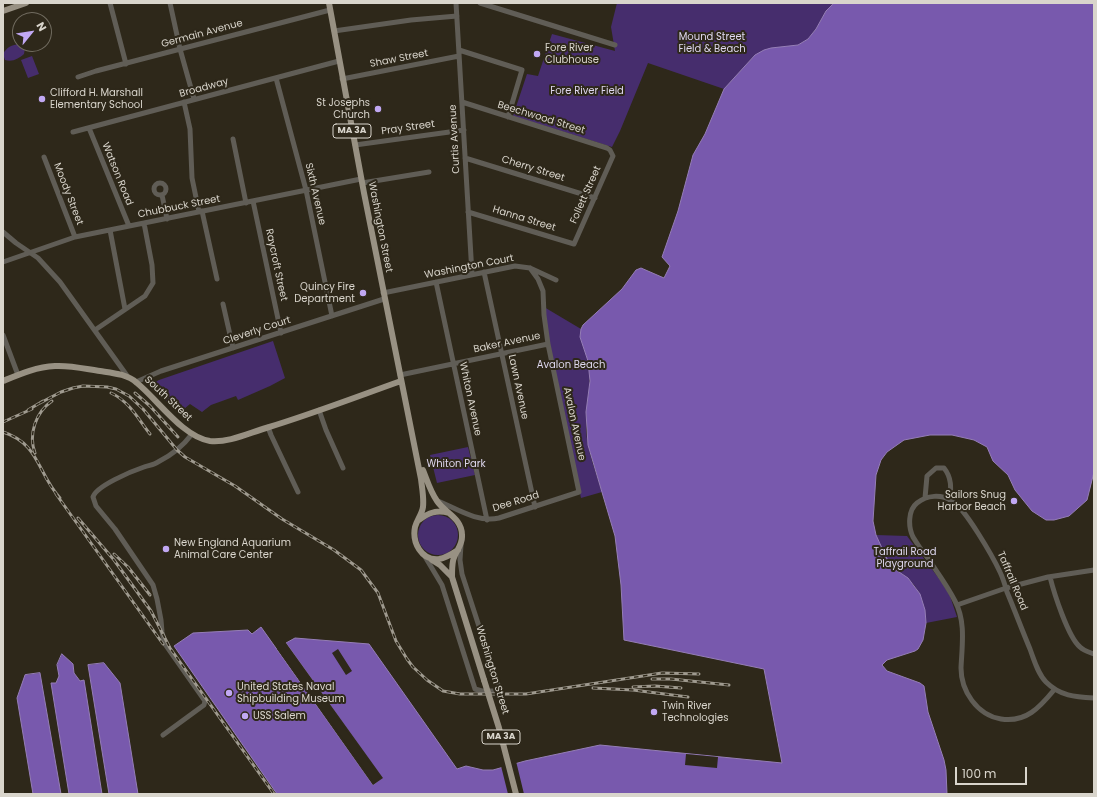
<!DOCTYPE html>
<html>
<head>
<meta charset="utf-8">
<style>
  body { margin:0 }
  #map { position:relative; width:1097px; height:797px; overflow:hidden; background:#2e281a; font-family:Poppins,sans-serif }
  canvas { display:block }
  .frame { position:absolute; inset:0; border:4px solid #d9d5cc; pointer-events:none }
  .north { position:absolute; left:12px; top:12px; width:40px; height:40px; box-sizing:border-box; background:#2e281a; border:1px solid #726d61; border-radius:50%; rotate:60deg; font-size:11px; font-weight:700; line-height:16px; text-align:center; color:#d9d5cc }
  .north::after { content:''; display:block; margin:auto; width:14px; height:18px; background:#c1a8f3; clip-path:polygon(50% 0,100% 100%,50% 72%,0 100%) }
  .scale { position:absolute; left:955px; top:767px; width:72px; height:18px; box-sizing:border-box; border:2px solid #d9d5cc; border-top:0; padding-left:5px; font-size:12px; line-height:14px; white-space:nowrap; color:#d9d5cc; -webkit-text-stroke:3px #2e281a; paint-order:stroke }
</style>
</head>
<body>
<div id="map">
<canvas width="1097" height="797"></canvas>
<div class="frame"></div>
<div class="north">N</div>
<div class="scale">100 m</div>
</div>
<script>
const c = document.querySelector('canvas').getContext('2d');
c.lineJoin = 'round';
function fill(path, color) { c.fillStyle = color; c.fill(path, 'evenodd'); }
function stroke(path, color, width, dash) { c.strokeStyle = color; c.lineWidth = width; c.lineCap = dash ? 'butt' : 'round'; c.setLineDash(dash || []); c.stroke(path); }
function write(font, color, halo, rows, align = 'center') {
  c.font = font + ' Poppins,sans-serif'; c.lineWidth = 4; c.setLineDash([]); c.textBaseline = 'middle'; c.strokeStyle = halo; c.fillStyle = color; for (const [text, x, y, turn = 0] of rows) {
    c.save(); c.translate(x, y); c.rotate((+turn || 0) * Math.PI / 180); c.textAlign = isNaN(turn) ? turn : align; if (halo) c.strokeText(text, 0, 0); c.fillText(text, 0, 0); c.restore();
  }
}
fill(new Path2D(`
  M617,3H833L832,5L826,11L816,29L808,39L798,45L755,55L724,89L648,63L620,131L612,147L513,116L527,74L538,76L552,34L615,51L611,27Z
  M20,44L25,48L24,54C18,59 13,62 5,60L3,54C7,47 11,45 20,44Z
  M32,56L39,74L28,78L21,60Z
  M544,307L581,329C580,341 586,350 588,362C592,384 586,407 586,429C587,451 596,472 602,492L581,498L548,344Z
  M273,341L285,378L270,386L238,400L236,396L211,405L202,412L190,404L179,413L155,390L154,383L159,380Z
  M468,447L475,475L437,483L430,455Z
  M418 535a20 20 0 1 1 40 0a20 20 0 1 1-40 0Z
  M876,535L907,536L943,584L950,596L957,617L926,623C924,606 921,589 907,578C903,574 898,572 894,568C886,560 881,546 876,535Z`), '#462d6d');
const water = new Path2D(`
  M833,3H1094V472L1087,500L1069,516L1054,520H1046L1032,511L1015,490L1008,475L993,461L987,447L974,440L952,435H930L904,440L887,452L881,460L876,475L873,521L876,535L886,557L893,568L908,578L920,594L925,610L926,623L923,640L918,649L915,651L887,660L882,665L887,671L920,683L924,686L928,712L944,760L946,770L947,794H277L174,646L193,633L248,630L252,634L261,627L373,785L382,778L286,643L295,638L369,644L457,769L466,766L483,770H493L525,761L600,745L782,763L764,669L624,640L621,585L615,536L588,445L586,412L590,381L588,361L580,337L581,329L583,325L622,289L636,270L641,268L664,278L670,266L662,257L678,211L693,155L705,134L724,89L755,55L764,50L771,48L798,45L808,39L816,29L826,11L832,5Z
  M62,654L73,664L74,673L80,681L84,680L102,794H69L51,683H56L59,676L57,665Z
  M104,663L120,683L138,794H109L88,665Z
  M40,673L61,794H33L17,698L25,675Z`);
fill(water, '#7859ad');
stroke(water, '#957eb6', 1);
fill(new Path2D(`
  M286,643L383,778L373,785L277,649L279,648L374,782L380,778L284,644Z
  M338,649L352,671L346,675L332,653Z
  M686,754L718,757L717,768L685,765Z
  M516,761L524,794H508L501,766Z`), '#2e281a');
stroke(new Path2D(`
  M110,3L126,64
  M170,3L180,49L194,99
  M456,3L472,274
  M480,3L615,45
  M334,31L411,20L457,16
  M459,50L522,70L508,117
  M78,77L96,71L330,10
  M276,78L306,190L332,316
  M342,79L459,56
  M184,102L190,129L192,178L199,212
  M462,102L607,148L610,150L613,156L574,244L468,212
  M89,128L129,226
  M73,132L339,61
  M233,139L246,203
  M355,145L464,130
  M44,157L75,237
  M465,158L595,198
  M362,183L429,172
  M154 189a6 6 0 1 1 12 0a6 6 0 1 1-12 0Z
  M162,195L167,219
  M253,201L281,333
  M202,211L217,279
  M110,230L125,309
  M3,232L16,243L38,258L60,282L128,377
  M3,262L75,237L361,179
  M484,272L535,507
  M436,282L487,520
  M383,293L515,266L530,268L556,280
  M223,304L233,348
  M95,330L145,296L153,283L152,265L144,223
  M3,335L18,375
  M400,375L548,344
  M136,382L161,371L384,299
  M319,410L326,430L343,468
  M268,427L271,435L298,492
  M925,498L927,476L936,468H944C952,478 951,488 950,500
  M438,501C457,509 478,523 499,518L579,492L548,344L544,315L543,291L538,279L530,268
  M424,555L442,585L475,689L482,691H500L462,574L460,560L461,545
  M1050,577C1054,593 1068,637 1080,647C1084,651 1089,652 1094,654
  M957,605L1006,588L1048,577L1094,570
  M1054,690C1040,707 1026,723 1001,719C977,715 961,691 961,668C962,645 966,622 955,601C947,585 937,572 927,557C922,551 917,544 913,537C908,527 908,510 917,503C927,495 941,494 952,501C965,508 993,557 1000,572C1003,578 1005,585 1007,592C1015,611 1022,630 1030,649C1034,660 1038,674 1046,682C1060,696 1075,697 1094,698
  M163,735L204,705L205,701L165,644L162,632L161,620L157,599L153,585L115,529L96,506L93,497C96,486 132,471 144,467C149,465 154,465 158,462C172,455 183,446 192,434`), '#605d56', 5);
stroke(new Path2D(`
  M329,3L364,193L421,479C422,488 424,497 423,507C422,514 417,520 415,527C412,542 421,561 439,559C446,558 452,554 458,550
  M3,11L26,3
  M3,381C20,374 36,367 55,366C70,365 86,369 100,371C113,373 127,374 137,383C158,400 183,437 210,441C228,443 249,433 266,428C312,414 356,397 401,381
  M423,470C427,480 430,491 437,501C445,513 462,518 462,535C463,546 455,551 453,561C452,566 452,572 452,577L484,680
  M419,520C428,513 437,509 449,513
  M432,560L440,565L452,577`), '#989183', 6);
const rail = new Path2D(`
  M111,393C129,401 139,420 150,434
  M135,393L150,406L178,437
  M40,403L61,392L73,388L83,386L107,387L116,389L129,396L143,409L177,450L185,457L235,486L282,519L334,550L361,570L378,593L396,641L407,659L413,667L427,680L443,691L460,694H526L662,673L699,674
  M28,410L43,401
  M3,422L32,409
  M3,432C40,444 37,473 60,498
  M35,453C28,434 36,412 52,401
  M56,494L163,644
  M78,518L114,560L151,611L170,648L274,794
  M114,554L128,567L150,595
  M652,679H671L729,685
  M633,687L655,686L681,688
  M593,688L633,690L688,697`);
stroke(rail, '#9f9a8f', 3);
stroke(rail, '#2e281a', 1.5, [4.5]);
stroke(new Path2D(`
  M484,680L499,728L516,794`), '#989183', 6);
for (const [x, y, r, color] of [
  [537,54,4,"#c1a8f3"],
  [42,99,4,"#c1a8f3"],
  [378,109,4,"#c1a8f3"],
  [363,293,4,"#c1a8f3"],
  [1014,501,4,"#c1a8f3"],
  [166,549,4,"#c1a8f3"],
  [229,693,4,"#c1a8f3"],
  [654,712,4,"#c1a8f3"],
  [245,716,4,"#c1a8f3"]
]) { const dot = new Path2D(); dot.arc(x, y, r, 0, 2 * Math.PI); c.fillStyle = color; c.fill(dot); stroke(dot, '#2e281a', 1.5); }
for (const [x, y, w] of [
  [352,131,38],
  [501,737,38]
]) { const box = new Path2D(); box.roundRect(x - w / 2, y - 7, w, 14, 3); c.fillStyle = '#2e281a'; c.fill(box); stroke(box, '#d9d5cc', 1); }
write('bold 9px', '#d9d5cc', null, [
  ["MA 3A",352,131],
  ["MA 3A",501,737]
]);
write('10px', '#d9d5cc', '#2e281a', [
  ["Germain Avenue",202,34,-15],
  ["Shaw Street",399,59,-11],
  ["Broadway",204,88,-15],
  ["Beechwood Street",541,118,17],
  ["Pray Street",408,128,-8],
  ["Curtis Avenue",455,139,-93],
  ["Cherry Street",533,169,17],
  ["Watson Road",117,174,68],
  ["Moody Street",68,194,69],
  ["Sixth Avenue",315,194,77],
  ["Follett Street",586,195,-66],
  ["Chubbuck Street",179,207,-11],
  ["Hanna Street",524,219,17],
  ["Washington Street",380,227,79],
  ["Raycroft Street",276,265,78],
  ["Washington Court",469,267,-11],
  ["Cleverly Court",257,331,-18],
  ["Baker Avenue",507,343,-12],
  ["Lawn Avenue",518,387,78],
  ["South Street",168,399,43],
  ["Whiton Avenue",470,399,78],
  ["Avalon Avenue",574,424,78],
  ["Dee Road",516,502,-17],
  ["Taffrail Road",1012,581,67],
  ["Washington Street",492,670,73]
]);
write('10px', '#ded7ee', '#2e281a', [
  ["Mound Street",712,37],
  ["Field & Beach",712,49],
  ["Fore River Field",587,91],
  ["Avalon Beach",571,365],
  ["Whiton Park",456,464],
  ["Taffrail Road",905,552],
  ["Playground",905,564]
]);
write('10px', '#d9d5cc', '#2e281a', [
  ["Fore River",545,48],
  ["Clubhouse",545,60],
  ["Clifford H. Marshall",50,93],
  ["Elementary School",50,105],
  ["St Josephs",370,103,"right"],
  ["Church",370,115,"right"],
  ["Quincy Fire",355,287,"right"],
  ["Department",355,299,"right"],
  ["Sailors Snug",1006,495,"right"],
  ["Harbor Beach",1006,507,"right"],
  ["New England Aquarium",174,543],
  ["Animal Care Center",174,555],
  ["United States Naval",237,687],
  ["Shipbuilding Museum",237,699],
  ["Twin River",662,706],
  ["Technologies",662,718],
  ["USS Salem",253,716]
], 'left');
</script>
</body>
</html>
